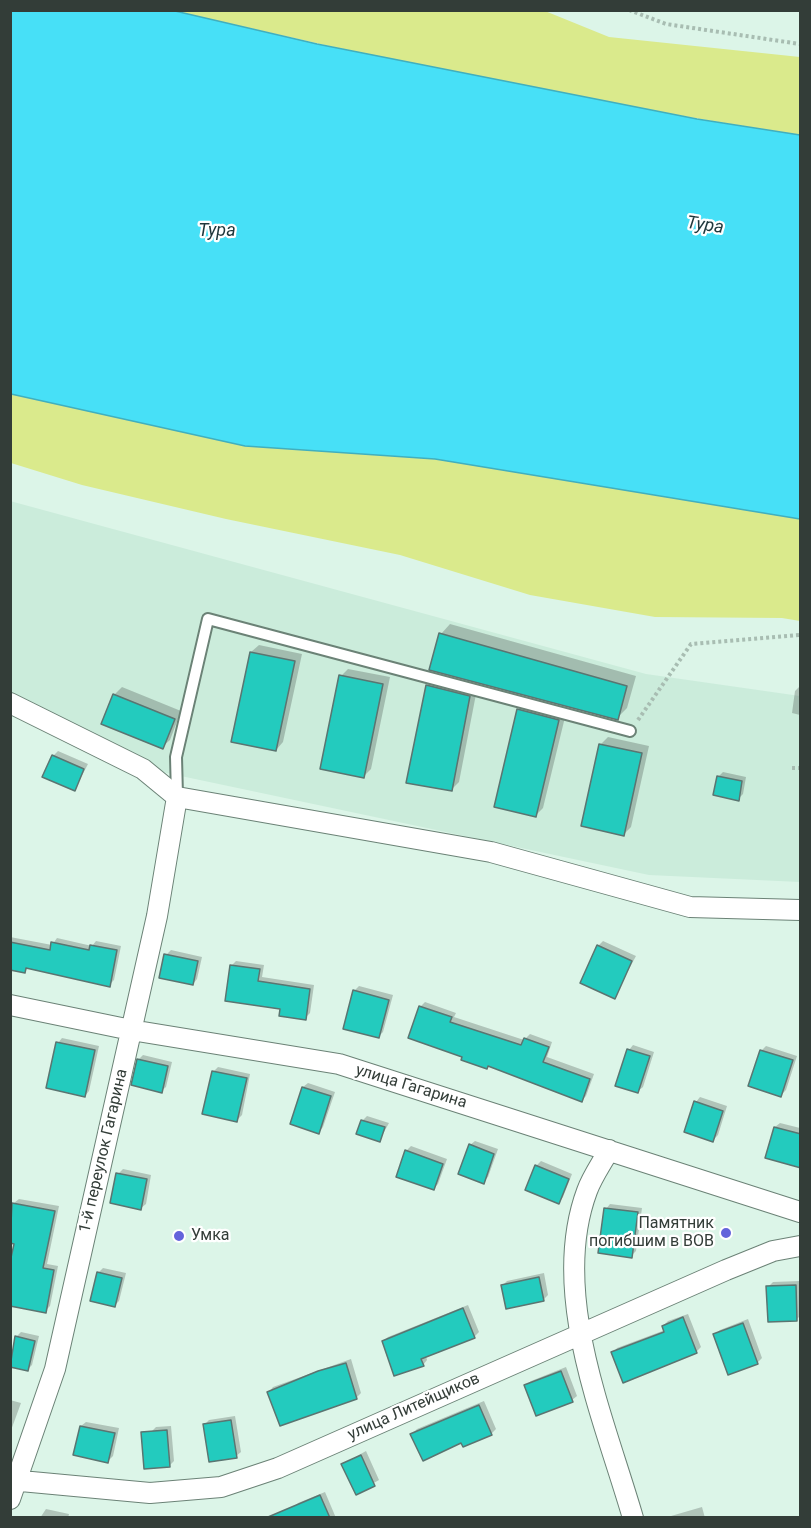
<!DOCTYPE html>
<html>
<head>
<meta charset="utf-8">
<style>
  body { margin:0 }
  #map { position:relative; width:811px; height:1528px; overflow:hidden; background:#dcf5e8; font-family:Roboto,sans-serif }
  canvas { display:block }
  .frame { position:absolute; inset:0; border:12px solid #333d38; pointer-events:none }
</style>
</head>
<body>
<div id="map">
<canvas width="811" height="1528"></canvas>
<div class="frame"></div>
</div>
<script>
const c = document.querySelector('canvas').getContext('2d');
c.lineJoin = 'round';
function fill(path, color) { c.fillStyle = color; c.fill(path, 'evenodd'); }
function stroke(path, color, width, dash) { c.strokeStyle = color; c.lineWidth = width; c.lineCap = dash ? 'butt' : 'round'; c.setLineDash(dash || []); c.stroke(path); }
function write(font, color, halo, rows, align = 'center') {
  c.font = font + ' Roboto,sans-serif'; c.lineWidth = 4.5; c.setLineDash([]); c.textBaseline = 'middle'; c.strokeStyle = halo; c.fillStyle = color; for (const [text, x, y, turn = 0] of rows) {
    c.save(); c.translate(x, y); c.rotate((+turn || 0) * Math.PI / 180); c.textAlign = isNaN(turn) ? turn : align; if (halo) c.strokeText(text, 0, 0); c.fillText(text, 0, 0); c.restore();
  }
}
fill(new Path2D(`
  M10,501L646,674L800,696V882L649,875L162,772L11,696Z`), '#cbecdb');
fill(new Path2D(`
  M175,11H545L609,37L800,57V135C590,103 382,59 175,11Z
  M11,394L245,446L435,459L800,519V621L782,618L655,617L530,595L400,555L226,519L82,485L11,463Z`), '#daea8c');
const water = new Path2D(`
  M11,10L175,11L317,44L697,119L800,135V519L435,459L245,446L11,394Z`);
fill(water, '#47e0f7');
stroke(water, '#41afbe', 1.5);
fill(new Path2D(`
  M450,624L636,676L627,708L617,718L441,634Z
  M259,645L302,654L283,742L276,750L251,652Z
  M348,669L390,677L371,769L363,777L341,676Z
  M434,678L477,689L459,782L451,790L427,685Z
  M800,686V715L792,713L795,691Z
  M122,687L181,711L170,740L162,747L114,695Z
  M526,702L566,713L543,808L536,815L519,710Z
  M608,737L649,746L631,827L624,834L583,825L601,744Z
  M58,751L88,764L75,789L53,756Z
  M723,772L746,777L743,794L738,799L718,777Z
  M10,937L52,945L57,938L92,946L96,941L121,946L114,980L109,985L29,967L25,971L10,969Z
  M603,941L636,956L614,997L598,946Z
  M171,950L202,957L197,979L193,984L166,955Z
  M236,961L264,965L262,977L314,985L310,1013L305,1018L282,1008L231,966Z
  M359,986L393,995L383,1032L378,1037L354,991Z
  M425,1002L456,1013L454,1017L524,1040L530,1034L552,1042L547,1057L594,1074L586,1096L582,1100L464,1056L420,1007Z
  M62,1038L99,1046L89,1091L85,1096L58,1043Z
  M633,1045L654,1052L643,1087L638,1091L629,1050Z
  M766,1046L797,1056L786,1090L781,1095L761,1051Z
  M143,1055L172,1062L166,1087L161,1091L139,1059Z
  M218,1067L250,1074L242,1115L237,1120L213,1072Z
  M308,1083L335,1092L323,1127L319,1132L303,1087Z
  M700,1097L727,1106L718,1135L713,1140L696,1102Z
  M367,1116L389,1123L379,1141L362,1121Z
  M780,1123L800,1128V1166L775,1127Z
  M475,1141L498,1149L488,1177L483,1182L470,1145Z
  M411,1146L447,1159L438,1184L433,1189L406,1151Z
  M541,1161L572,1174L563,1197L559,1202L536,1166Z
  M123,1169L151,1175L146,1204L141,1208L118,1174Z
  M19,1199L59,1206L47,1264L58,1266L50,1306L45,1311L16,1243L10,1242V1219L14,1203Z
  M610,1204L642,1208L636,1251L631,1256L606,1209Z
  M103,1268L126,1273L119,1301L114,1306L98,1273Z
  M544,1273L548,1295L543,1300L502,1286L507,1281Z
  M800,1281V1316L796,1320L768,1287L773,1282Z
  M468,1305L479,1332L474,1337L426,1356L427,1360L423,1365L383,1341L388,1337Z
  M688,1314L701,1347L696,1352L613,1353L617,1348L665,1330L663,1326L668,1321Z
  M748,1319L762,1358L757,1363L715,1334L720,1330Z
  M21,1332L39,1336L32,1365L27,1370L10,1366L16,1337Z
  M351,1359L361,1393L356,1398L269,1392L273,1387Z
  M566,1367L577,1396L572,1400L537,1414L526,1385L531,1381Z
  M10,1400L21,1403L10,1433Z
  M484,1401L496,1429L491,1434L462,1441L412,1434L417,1429Z
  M235,1416L241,1452L236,1456L204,1425L209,1420Z
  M86,1422L119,1428L113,1456L108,1461L81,1426Z
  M171,1426L174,1461L169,1466L151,1432L156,1427Z
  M366,1451L379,1480L356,1493L343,1464Z
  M325,1492L336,1518H298L294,1508L298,1503Z
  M702,1507L705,1518H669L671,1516Z
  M46,1509L69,1514L68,1518H40Z`), '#0003');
const building = new Path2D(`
  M439,633L627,686L618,720L429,670Z
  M250,652L295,661L276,751L231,742Z
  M339,675L383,684L364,778L320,769Z
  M426,685L470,696L452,791L406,783Z
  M113,694L175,719L163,749L101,724Z
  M517,709L559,720L536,817L494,807Z
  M599,744L642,753L624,836L581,826Z
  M52,755L84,769L75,791L42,777Z
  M717,776L742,781L739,801L713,795Z
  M10,942L50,950L51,942L89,950L90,945L117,950L110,987L26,968L25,973L10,970Z
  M597,945L632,961L615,999L580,983Z
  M164,954L198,961L193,985L159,978Z
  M230,965L260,969L258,981L310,989L306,1020L279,1016L280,1009L225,1001Z
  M353,990L389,1000L379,1038L343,1029Z
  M419,1006L452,1017L450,1022L521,1045L524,1038L549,1047L543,1062L590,1079L582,1102L488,1066L487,1069L461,1060L462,1057L408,1038Z
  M56,1042L95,1050L85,1097L46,1088Z
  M627,1049L650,1056L638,1093L615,1086Z
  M760,1050L793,1060L781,1097L748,1086Z
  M137,1059L168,1066L162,1093L131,1085Z
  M212,1071L247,1078L237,1122L202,1114Z
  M302,1087L331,1096L319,1134L290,1124Z
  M694,1101L723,1111L713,1142L684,1132Z
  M361,1120L385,1127L380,1142L356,1134Z
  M774,1127L801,1134V1168L765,1158Z
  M469,1144L494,1154L484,1184L458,1174Z
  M405,1150L443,1164L434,1190L396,1177Z
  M535,1165L569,1179L559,1204L525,1190Z
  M116,1173L147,1179L141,1210L110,1203Z
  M12,1203L55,1211L43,1268L54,1270L46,1313L10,1306V1262L14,1244L10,1243Z
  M604,1208L638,1212L632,1258L598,1253Z
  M97,1272L122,1278L115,1307L90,1301Z
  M539,1277L544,1301L506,1309L501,1285Z
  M796,1285L797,1321L768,1322L766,1286Z
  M463,1308L475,1338L421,1359L424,1366L394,1376L382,1341Z
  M683,1317L697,1353L623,1383L611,1352L664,1332L662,1326Z
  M743,1323L758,1364L728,1375L713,1334Z
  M15,1336L35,1341L28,1371L10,1367Z
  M346,1363L357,1399L280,1426L267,1392L318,1371Z
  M561,1371L573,1402L536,1416L524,1385Z
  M479,1405L492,1435L463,1447L461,1443L423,1461L410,1434Z
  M231,1420L237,1458L209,1462L203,1424Z
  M80,1426L115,1433L108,1463L73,1455Z
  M167,1430L170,1467L144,1469L141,1432Z
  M361,1455L375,1486L356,1495L341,1464Z
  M320,1495L330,1518H268V1517Z`);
fill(building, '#23cbbe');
stroke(building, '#5a7571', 1.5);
const lane = new Path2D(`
  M177,796L176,757L208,619L630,731`);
const street = new Path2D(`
  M10,703L143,769L177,797L491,852L690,907L800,910
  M10,1005L131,1030L339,1064L800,1212
  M609,1150C602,1163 592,1177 587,1191C549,1293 604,1418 633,1518
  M10,1480L150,1493L221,1487L278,1468L726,1270L773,1251L800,1246
  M10,1499L55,1369L157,916L177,797`);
stroke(lane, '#6b8276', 14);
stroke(street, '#6b8276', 22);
stroke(new Path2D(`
  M629,10L666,24L800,44
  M638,720L691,644L800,635
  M792,768H800`), '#a8bdb2', 4, [3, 3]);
stroke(lane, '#fff', 10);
stroke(street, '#fff', 20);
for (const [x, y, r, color] of [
  [726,1233,6,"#6363db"],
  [179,1236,6,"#6363db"]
]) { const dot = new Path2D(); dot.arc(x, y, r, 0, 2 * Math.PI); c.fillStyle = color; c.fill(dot); stroke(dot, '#fff', 2); }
write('16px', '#333d38', '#fff', [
  ["улица Гагарина",411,1087,17],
  ["1-й переулок Гагарина",104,1151,-77],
  ["улица Литейщиков",414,1407,-24]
]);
write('16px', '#333d38', '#fff', [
  ["Памятник",714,1224],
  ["погибшим в ВОВ",714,1242],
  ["Умка",191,1236,"left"]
], 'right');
write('italic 18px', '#1f373c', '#fff', [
  ["Тура",705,226,8],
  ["Тура",217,231]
]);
</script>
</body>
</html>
